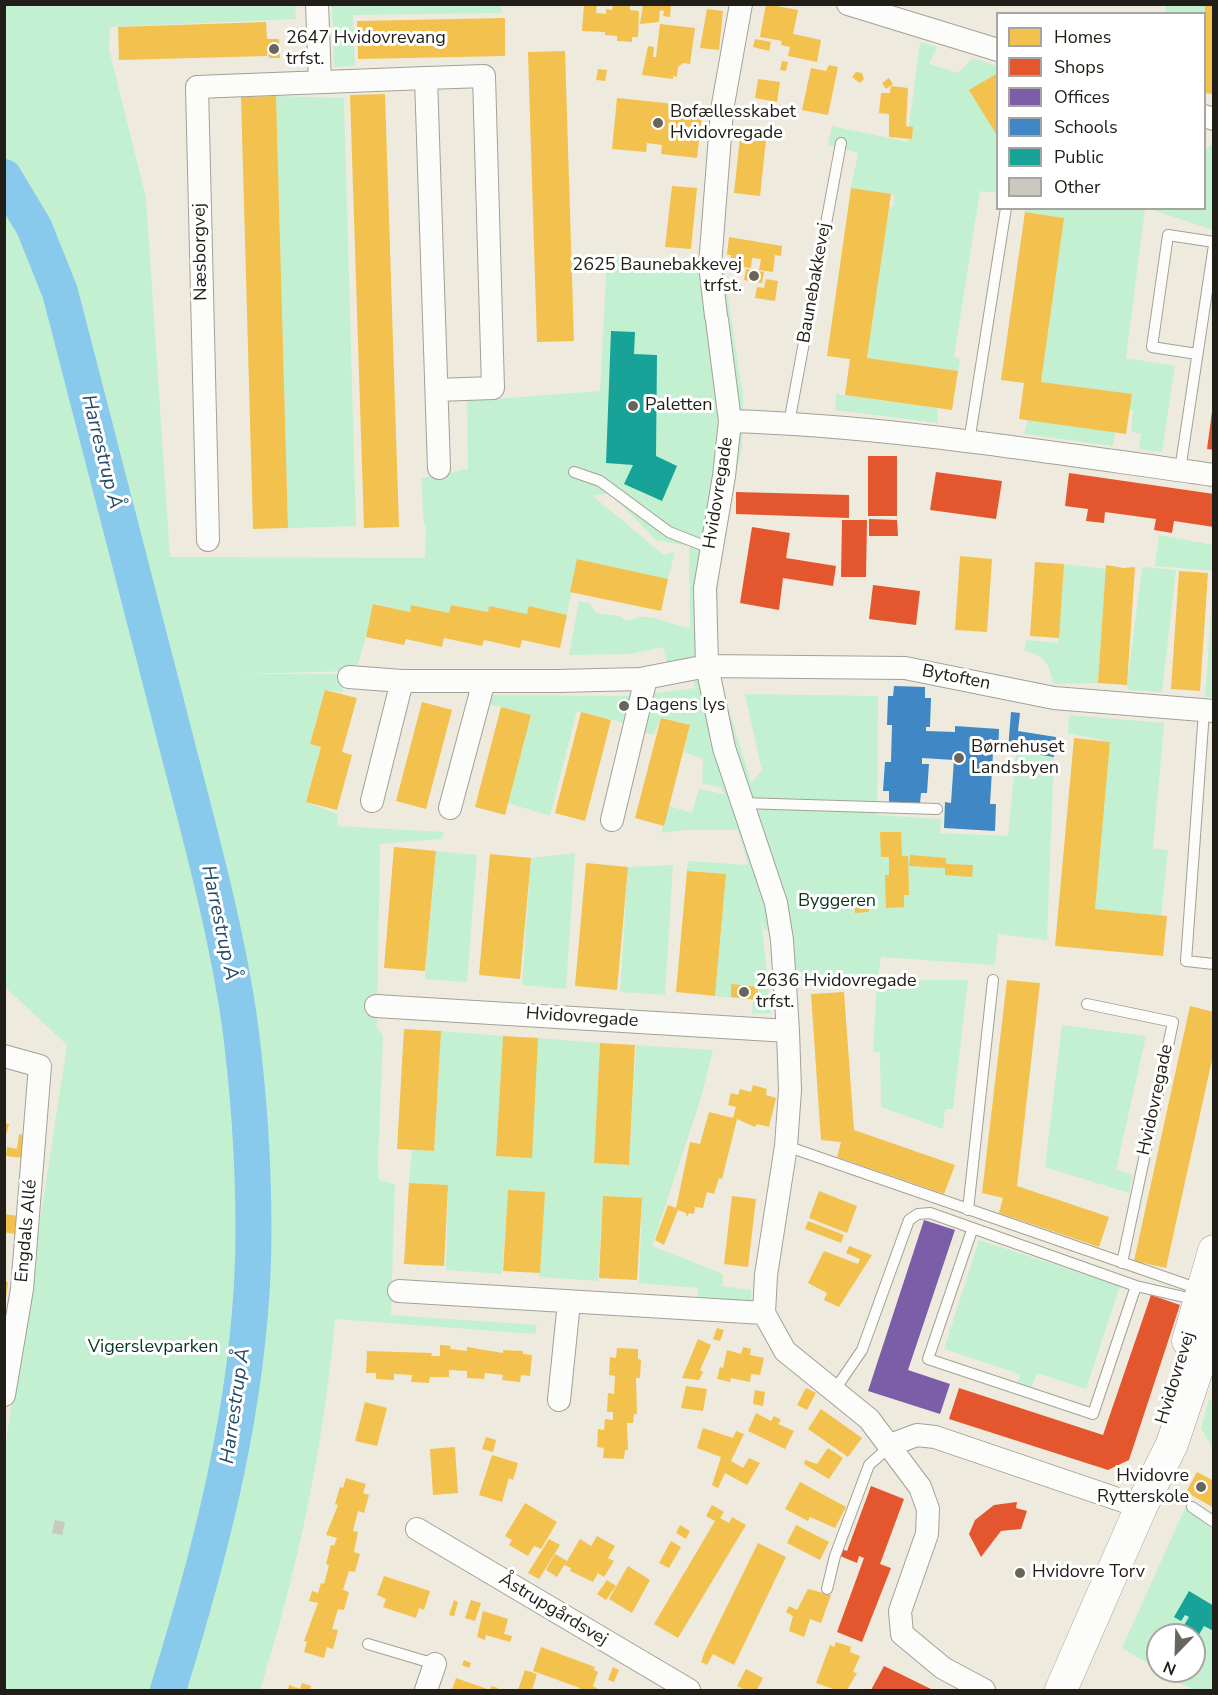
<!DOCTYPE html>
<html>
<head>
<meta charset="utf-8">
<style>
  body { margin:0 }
  #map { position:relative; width:1218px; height:1695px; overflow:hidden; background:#eeebde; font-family:"Nunito Sans",sans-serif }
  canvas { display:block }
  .frame { position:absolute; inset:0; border:6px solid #201e16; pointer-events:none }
  .legend { position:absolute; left:996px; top:12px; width:210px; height:198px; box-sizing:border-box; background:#fff; border:2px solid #a6a5a2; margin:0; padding:8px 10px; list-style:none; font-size:18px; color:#201e16 }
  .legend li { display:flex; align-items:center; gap:12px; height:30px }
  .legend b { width:30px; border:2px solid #a6a5a2 }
  .north { position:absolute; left:1146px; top:1623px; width:60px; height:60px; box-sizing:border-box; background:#fff; border:2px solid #a6a5a2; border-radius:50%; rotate:203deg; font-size:16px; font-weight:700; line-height:24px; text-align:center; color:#201e16 }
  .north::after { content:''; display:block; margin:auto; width:21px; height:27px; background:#68665c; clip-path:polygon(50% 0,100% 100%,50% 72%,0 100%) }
</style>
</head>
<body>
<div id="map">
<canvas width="1218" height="1695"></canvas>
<div class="frame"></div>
<ul class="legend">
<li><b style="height:16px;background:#f2c14e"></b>Homes</li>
<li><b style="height:16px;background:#e4572e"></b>Shops</li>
<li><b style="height:16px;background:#7b5ea7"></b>Offices</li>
<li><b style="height:16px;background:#3f88c5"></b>Schools</li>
<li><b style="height:16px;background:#17a398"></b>Public</li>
<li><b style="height:16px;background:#cbc8bf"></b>Other</li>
</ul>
<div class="north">N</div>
</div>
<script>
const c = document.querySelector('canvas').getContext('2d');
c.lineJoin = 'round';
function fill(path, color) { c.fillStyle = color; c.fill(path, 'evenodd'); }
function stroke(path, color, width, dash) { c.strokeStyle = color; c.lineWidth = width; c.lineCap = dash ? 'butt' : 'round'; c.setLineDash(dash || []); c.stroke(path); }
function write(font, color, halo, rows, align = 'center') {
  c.font = font + ' "Nunito Sans",sans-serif'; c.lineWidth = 6; c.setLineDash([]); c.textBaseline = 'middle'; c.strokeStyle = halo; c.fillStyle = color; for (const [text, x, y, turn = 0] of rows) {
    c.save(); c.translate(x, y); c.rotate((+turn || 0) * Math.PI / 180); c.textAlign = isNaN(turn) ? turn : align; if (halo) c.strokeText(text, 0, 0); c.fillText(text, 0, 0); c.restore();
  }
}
fill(new Path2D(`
  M501,4L502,13L353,15L355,66L334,67L332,5Z
  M4,5H295L296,19L110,27L109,49L146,198L170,557L425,558L426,525H424L421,478L468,469L467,401L600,391L607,257L723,264L743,397L742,446L718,563L717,655L726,700L751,782L762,771L745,694L878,696L877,815L941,819L940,833L1008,836L1016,752L1054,757L1047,940L998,934L995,965L881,957L878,980H968L953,1109H945L943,1129L881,1107L880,1052H873L877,980L797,981L793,934L764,930L761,916L771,1013L752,1014L753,1000L715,996L726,874L687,871L688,861L748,865L738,830H685L661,833L669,806L692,813L699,789L724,794L721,788L702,783L703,759L684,752L690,725L662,718L653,735L640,731L649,694L695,688L690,665L667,664L663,647L630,654L569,655L579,601L589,603L596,613L620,616C628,626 632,617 642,617C657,616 675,626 690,628L689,546L656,540L609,493L593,496L664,555L675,552L668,579L577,559L567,615L529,606L527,614L489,606L488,612L451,605L449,613L412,605L410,612L375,604L356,671L237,674H343V692L325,690L310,744L321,747L306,802L338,814L337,826L444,832L441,839L380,844L377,1028L383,1035L378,1165L379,1180L395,1184L391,1315L537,1325L535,1334L335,1319C324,1444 298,1570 260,1690H5V1448L67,1045L5,987Z
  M1166,5H1205V15L1165,13Z
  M920,42L937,47L929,64L958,73L973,58L997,66V193L980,191L954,357L960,359L958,371L867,358L889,207H893L895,195L851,188L858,153L828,145L832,126L907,142Z
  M276,96L344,98L356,526L288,528Z
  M1213,143V230L1150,209L1204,208L1205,151Z
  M1025,208L1145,209L1126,358L1175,366L1162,452L1139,449L1141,434L1131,432L1133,410H1129L1131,394L1041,382L1064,218L1025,212Z
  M836,394L937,408L938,423L835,410Z
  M1028,420L1115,432L1113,446L1024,434Z
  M1159,535L1213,545V571L1155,566Z
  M1064,564L1106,569L1098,683L1053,684C1049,663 1046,656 1024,651L1026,640L1058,643Z
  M1142,567L1176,570L1162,692L1128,690L1127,685Z
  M1213,584L1214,697H1205Z
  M488,695L636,696L629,724L577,711L550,816L508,803L531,715L485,703Z
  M1069,715L1164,723L1153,849L1168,850L1161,916L1095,909L1110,742L1068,733Z
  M436,851L477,855L467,982L425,979Z
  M575,853L566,989L522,985L531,858Z
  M673,865L665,995L620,992L628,867Z
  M1062,1025L1146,1036L1116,1170L1133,1175L1129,1193L1045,1167Z
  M441,1031L503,1036L496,1155L538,1038L600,1043L594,1163L629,1165L636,1045L713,1050L700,1101L652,1246L723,1274L722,1286L751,1290V1301L746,1304L697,1302L698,1288L639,1283L642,1199L603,1196L598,1281L539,1277L544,1192L508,1190L502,1274L446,1270L448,1185L409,1183L412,1150L434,1151Z
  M979,1240L1120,1286L1086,1389L1037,1373L1031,1390L1017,1385L1020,1374L944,1349Z
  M1209,1400H1213V1449L1201,1428Z
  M1185,1508L1213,1530V1690H1193L1160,1671H1194V1635H1158V1669L1122,1648Z`), '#c3f0d0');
fill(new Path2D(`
  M584,4H597L596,13L606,14V9L612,10L613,4H630V10L639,11L638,37H632V42L617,41V36L605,35V32L582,31Z
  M651,4H671L670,17L663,16L664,11L660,10L659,22L640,24L643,5Z
  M766,4L798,10L793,34L821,40L817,62L788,56L790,47L781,45L782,41L760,37Z
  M1205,4H1214V94L1204,93Z
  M707,9L723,11L719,50L700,48Z
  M505,18V56L358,59L357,21Z
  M266,22L267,39H279L280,58H269L268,47L267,56L119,60L118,27Z
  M660,24L695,28L690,64L683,63L678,67L677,77L673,76V79L642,75L648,46L654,47L653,57H656Z
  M755,39L771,42L769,51L753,47Z
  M565,51L574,341L537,342L528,52Z
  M782,61L788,62L786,71L780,70Z
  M829,65L838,67L828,115L802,110L811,68L826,71Z
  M598,69L607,70L605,81L596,80Z
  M856,72L862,73L864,79L860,83L852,77Z
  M998,73V137L969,90Z
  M889,78L893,84L886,89L882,83Z
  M758,79L780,82L777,102L755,98Z
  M891,86L908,88L906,126L913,127L912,139L889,137V114L879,113L881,93H890Z
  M385,94L399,527L364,528L350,95Z
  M276,96L288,528L253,529L241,97Z
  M617,98L703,107L697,158L661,154L662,145L647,143L646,152L612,149Z
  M741,128L767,131L760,196L734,193Z
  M672,186L697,188L691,249L665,247Z
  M851,188L891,194L867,358L958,371L952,410L845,395L850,359L827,356Z
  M1025,212L1064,218L1041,382L1132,394L1126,434L1019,419L1024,383L1001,380Z
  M729,237L782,246L781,256L775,255L773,272L759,270L761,259L752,258L751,268L730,266L731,255H727Z
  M746,269L764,272L762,283L744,280Z
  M766,279L778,281L775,301L755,298L757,287L764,288Z
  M960,556L992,559L987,632L955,630Z
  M577,559L668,579L661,611L570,592Z
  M1035,562L1064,564L1059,638L1030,636Z
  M1106,565L1124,568L1135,567L1127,685L1098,683Z
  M1179,571L1208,573L1200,691L1171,689Z
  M373,604L410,612L411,605L449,613L451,605L488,612L489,606L527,614L529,606L567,615L560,648L522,640L520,648L484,640L482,646L444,638L442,647L406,639L404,645L366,637Z
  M325,690L357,698L342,752L352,755L337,810L306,802L321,747L310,744Z
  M422,702L452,710L426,809L396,801Z
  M501,707L531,715L505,815L475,807Z
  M581,712L611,720L585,821L555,813Z
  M661,718L690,725L664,826L635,818Z
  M1074,738L1110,742L1095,909L1167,916L1163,956L1055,946Z
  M880,832H901L902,856H908L909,895H904V907L886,908L885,875H889V857H881Z
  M394,847L436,851L425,971L384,968Z
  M490,854L531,858L520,979L479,975Z
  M910,855L946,858V864L973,865L972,877L945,875V868L909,866Z
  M586,863L628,867L617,990L575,986Z
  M687,871L726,874L715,996L676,992Z
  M869,898V912L855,913L854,899Z
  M1007,980L1040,983L1017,1186L1109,1217L1099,1247L999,1213L1003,1198L982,1193Z
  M731,984L758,987L757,1000L731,997Z
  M844,992L854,1130L955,1165L944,1194L837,1157L841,1142L821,1140L811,994Z
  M1190,1006L1214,1012V1051L1166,1268L1134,1261Z
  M404,1029L441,1031L434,1151L397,1149Z
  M503,1036L538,1038L532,1158L496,1156Z
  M600,1043L635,1045L629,1165L594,1163Z
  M753,1085L767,1089L766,1095L776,1098L769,1127L757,1124L755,1127L737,1119L722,1179L719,1178L714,1194L707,1192L703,1208L695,1207L694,1214L689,1213L687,1217L686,1213L678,1210L664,1245L655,1240L668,1205L676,1208L690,1142L700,1144L709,1112L733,1118L736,1107L728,1105L731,1093L738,1095L740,1089L751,1092Z
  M4,1123L9,1124L5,1139H4Z
  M19,1134L23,1135L22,1158L6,1156L7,1147L17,1149Z
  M409,1183L448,1185L444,1266L404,1264Z
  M508,1190L545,1192L540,1273L503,1271Z
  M819,1191L857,1206L847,1233L809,1218Z
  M603,1196L642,1198L637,1280L599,1278Z
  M732,1196L756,1199L748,1267L724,1264Z
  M4,1214L18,1216L15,1234L4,1232Z
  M808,1221L844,1235L841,1243L805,1229Z
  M849,1246L872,1255L839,1307L824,1300L827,1293L808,1283L824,1251L858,1264L860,1259L846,1253Z
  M5,1282H8L6,1298H5Z
  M717,1328L724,1330L720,1341L713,1339Z
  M698,1339L711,1345L700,1370L703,1372L699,1380L682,1378Z
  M440,1345L451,1346L450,1349L467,1351V1347L503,1353V1350L523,1351V1354L532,1355L530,1376L521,1375L520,1382L502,1380L503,1375L485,1373L484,1379L467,1378V1371L449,1370V1377H430L429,1383L411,1382L412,1375L394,1374V1380L376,1379V1373H366L367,1351L432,1353L431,1356H440Z
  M743,1347L751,1349L750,1355L764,1358L760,1375L751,1374L750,1382L731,1378L730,1382L717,1379L720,1367L723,1368L727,1350L741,1354Z
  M617,1348L638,1349V1359L641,1360L640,1378H636L637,1414H634L633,1423H627L628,1450H625L624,1459L603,1458L604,1448L597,1447L598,1429L604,1430L605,1419L613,1420V1412H607L608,1393L614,1394L615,1376L609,1375L610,1357L616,1358Z
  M686,1386L707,1389L703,1411L681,1408Z
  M806,1388L816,1393L807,1410L797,1405Z
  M755,1390L765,1392L763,1406L753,1404Z
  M365,1402L387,1408L377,1446L355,1441Z
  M821,1409L862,1438L848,1457L808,1429Z
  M756,1413L771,1421L774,1416L781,1420L778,1424L794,1431L785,1449L748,1431Z
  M703,1428L733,1438L736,1431L744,1434L731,1461L743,1468L749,1458L760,1463L747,1485L725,1473L718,1488L712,1485L721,1457L697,1448Z
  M486,1437L496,1440L493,1452L482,1449Z
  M455,1447L458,1493L433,1495L430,1449Z
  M828,1448L843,1458L829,1479L804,1464L805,1460L817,1464Z
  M492,1455L518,1463L513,1480L509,1478L502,1502L479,1495Z
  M1197,1472L1214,1481V1508L1186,1492Z
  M346,1478L366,1484L363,1493L369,1495L364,1513L358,1511L353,1531L358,1532L354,1552L360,1554L355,1572L349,1571L343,1590L349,1592L344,1610L338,1609L332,1629L338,1630L333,1649L327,1647L324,1658L304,1652L307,1642L304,1641L318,1603L309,1601L312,1591L318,1593L321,1583L324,1584L329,1565L326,1564L331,1545L334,1546L337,1538L326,1535L338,1505L335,1504L340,1487L343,1488Z
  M800,1482L846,1507L835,1528L810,1517L808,1521L785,1509Z
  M525,1503L557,1522L541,1549L534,1546L528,1556L509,1545L512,1540L505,1536Z
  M712,1505L724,1512L720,1518L729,1523L732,1517L746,1525L678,1638L654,1624L715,1521L706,1516Z
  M680,1525L690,1531L686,1539L676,1533Z
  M796,1525L829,1542L820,1560L787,1543Z
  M597,1536L615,1546L608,1558L614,1561L604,1577L598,1573L593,1582L570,1571L571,1568L564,1565L557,1577L546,1570L555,1554L567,1561L580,1539L591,1546Z
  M549,1539L560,1545L539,1579L528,1573Z
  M671,1541L681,1547L669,1568L659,1563Z
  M758,1543L786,1557L734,1665L713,1654L707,1665L701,1662L705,1651Z
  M628,1566L650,1580L632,1613L609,1599Z
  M384,1576L430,1591L424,1610L419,1608L416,1618L383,1607L386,1599L377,1595Z
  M607,1580L616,1586L606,1600L597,1594Z
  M808,1589L831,1595L821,1623L810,1619L804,1637L789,1631L793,1616L786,1612L789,1606L797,1610Z
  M454,1600L458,1602L454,1616L449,1615Z
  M471,1600L481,1603L475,1621L465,1618Z
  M483,1611L508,1619L504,1634L512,1636L510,1642L486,1635L485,1640L477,1637Z
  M836,1642L851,1647L850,1652L860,1656L853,1672L857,1673L847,1690H836L816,1683L830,1645L834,1647Z
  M541,1647L595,1667L594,1670L598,1672L593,1686L599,1690H579L580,1688L533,1671Z
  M464,1660L471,1663L469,1668L462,1665Z
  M613,1667L619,1670L614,1682L608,1680Z
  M746,1669L763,1678L757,1690H746L737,1686Z
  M525,1670L537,1674L532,1690H518Z
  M456,1678L490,1690L491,1686L498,1688L497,1690H452Z
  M302,1683L311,1686L310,1690H288L289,1685L300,1689Z`), '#f2c14e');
fill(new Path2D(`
  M1212,412H1214V450L1207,449Z
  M868,456H897V516H868Z
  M936,472L1002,481L996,519L930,510Z
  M1069,473L1214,494V527L1174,521L1172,533L1154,530L1156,519L1105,512L1104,523L1086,521L1088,509L1065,506Z
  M736,492L849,495V518L736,514Z
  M869,519L897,520L898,536H869Z
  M842,520H867L866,577H841Z
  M752,527L790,533L786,558L836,566L833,586L783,578L779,610L740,603Z
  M873,585L920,591L916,625L869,619Z
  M1151,1295L1180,1305L1129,1460L1108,1470L949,1419L959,1388L1103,1435Z
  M871,1486L904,1499L880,1564L891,1568L862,1642L837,1632L864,1558L859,1556L857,1563L840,1556L842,1549L847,1551Z
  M1017,1502L1016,1508L1027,1511L1021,1529L1001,1531L981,1557L969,1534L975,1520L994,1505Z
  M884,1666L933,1690H871Z`), '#e4572e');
fill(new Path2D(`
  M924,1220L955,1230L908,1370L950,1384L940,1414L868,1391Z`), '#7b5ea7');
fill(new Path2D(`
  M894,686L925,687V698H931L930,727H926V731L955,732V726L999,729L998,753H993L990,804H996L995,831L944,828L945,802L951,803L954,760L922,758V764H929L927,793H921L920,803L889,802V791H883L885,762H891L892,725H887L888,696H893Z
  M1011,712L1020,713L1018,731L1056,737L1054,757L1008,750Z`), '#3f88c5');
fill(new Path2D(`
  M611,331L635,332L634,354L657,355L656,456L677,466L662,501L624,484L633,465L606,463Z
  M1189,1591L1214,1606V1631L1204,1626L1194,1643V1635L1180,1632L1189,1617L1185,1615L1181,1621L1174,1617Z`), '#17a398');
stroke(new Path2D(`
  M4,177L34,227L60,292C96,431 132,571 168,710C194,814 225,919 240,1025C250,1103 255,1183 253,1262C248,1409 211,1551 168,1690`), '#88c9ec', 36);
fill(new Path2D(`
  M55,1520L65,1522L62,1535L52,1533Z`), '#cbc8bf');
const lane = new Path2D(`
  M1197,354L1152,347L1168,235L1214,242
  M789,423L841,143
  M969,442L1006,208
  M1180,470L1214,245
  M574,472L600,481L669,532L710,548
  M1204,711L1186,961L1214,964
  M742,803L937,809
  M1087,1004L1173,1022L1122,1263
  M786,1146L1199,1289
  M968,1210L993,980
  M972,1230L928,1359L1093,1414L1136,1286
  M834,1391L862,1350L909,1220L918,1214L930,1213L1136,1286L1197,1300
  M1192,1507L1214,1522
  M827,1589L835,1556L869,1465L890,1446
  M368,1644L435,1664`);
const street = new Path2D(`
  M317,4L320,82
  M848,4L998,50
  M426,78L484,76L493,388L437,390
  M1204,116L1214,119
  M716,316L710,265L722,110L741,4
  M717,320L730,421L724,476L705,588L707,666L724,748L776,903L782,940L788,1031L790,1090L786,1146L766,1275L764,1313L785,1351L869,1419L920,1487L928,1509L927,1534L900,1611L902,1634L943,1668L984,1690
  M730,421C892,426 1052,453 1214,475
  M208,540L197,87L426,78L439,468
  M349,677L402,681H558L640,679L707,666L905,668L1054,698L1214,711
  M372,801L402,681
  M450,808L484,681
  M612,820L646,678
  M376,1006L788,1031
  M4,1056L40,1066L22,1289L4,1395
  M399,1291L764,1313
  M559,1400L569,1302
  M890,1445L917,1435L935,1437L1141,1507
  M417,1529L689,1690
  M426,1690L435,1664`);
const secondary = new Path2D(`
  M1188,1341L1214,1251
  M1061,1690L1141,1507L1172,1444L1214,1319`);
stroke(lane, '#a3a096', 12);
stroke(street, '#a3a096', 24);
stroke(secondary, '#a3a096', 33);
stroke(lane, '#fcfcfa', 10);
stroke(street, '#fcfcfa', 22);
stroke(secondary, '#fcfcfa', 32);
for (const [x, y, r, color] of [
  [274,49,6,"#68665c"],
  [658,123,6,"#68665c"],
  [754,276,6,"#68665c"],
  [633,406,6,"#68665c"],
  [624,706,6,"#68665c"],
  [959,758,6,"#68665c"],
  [744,992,6,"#68665c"],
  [1201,1487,6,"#68665c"],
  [1020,1573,6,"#68665c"]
]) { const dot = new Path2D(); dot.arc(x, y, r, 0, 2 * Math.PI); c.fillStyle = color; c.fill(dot); stroke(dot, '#fff', 2); }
write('18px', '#201e16', '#fff', [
  ["2647 Hvidovrevang",286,39],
  ["trfst.",286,60],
  ["Bofællesskabet",670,113],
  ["Hvidovregade",670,134],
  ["2625 Baunebakkevej",742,266,"right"],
  ["trfst.",742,287,"right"],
  ["Paletten",645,406],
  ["Dagens lys",636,706],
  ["Børnehuset",971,748],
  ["Landsbyen",971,769],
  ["2636 Hvidovregade",756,982],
  ["trfst.",756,1003],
  ["Hvidovre",1189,1477,"right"],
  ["Rytterskole",1189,1498,"right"],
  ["Hvidovre Torv",1032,1573]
], 'left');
write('18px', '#201e16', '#fff', [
  ["Næsborgvej",201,252,-91],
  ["Baunebakkevej",815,283,-80],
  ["Hvidovregade",719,493,-81],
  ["Bytoften",956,678,11],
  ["Hvidovregade",582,1018,4],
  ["Hvidovregade",1156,1100,-78],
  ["Engdals Allé",27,1231,-85],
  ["Hvidovrevej",1176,1378,-73],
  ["Åstrupgårdsvej",553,1610,31]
]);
write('18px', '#083520', '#fff', [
  ["Byggeren",837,902],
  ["Vigerslevparken",153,1348]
]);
write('italic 20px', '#244b63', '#fff', [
  ["Harrestrup Å",101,452,76],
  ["Harrestrup Å",219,923,78],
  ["Harrestrup Å",236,1406,-82]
]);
</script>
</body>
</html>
